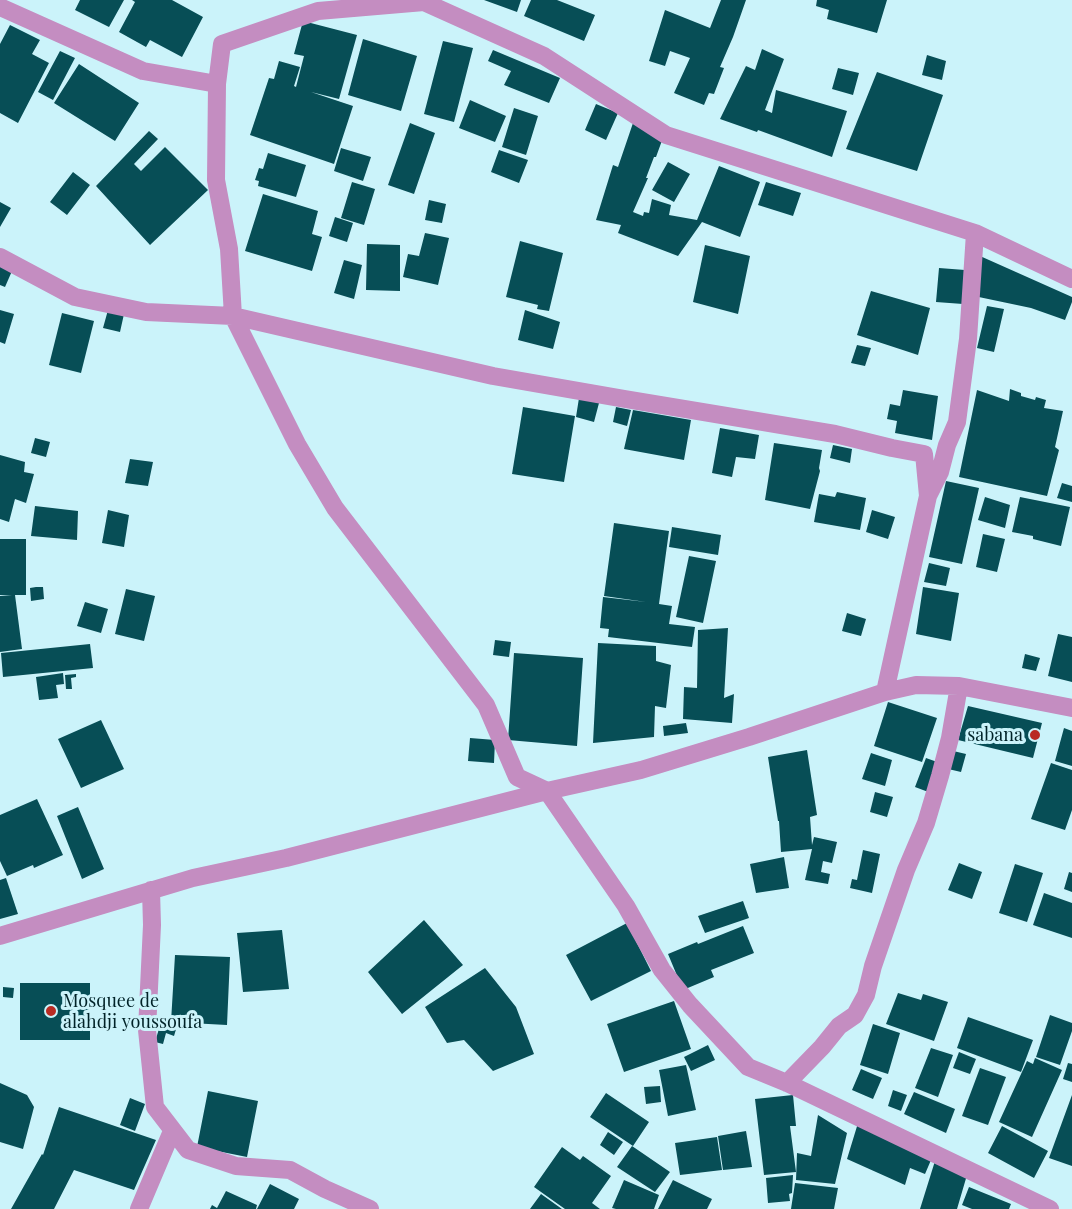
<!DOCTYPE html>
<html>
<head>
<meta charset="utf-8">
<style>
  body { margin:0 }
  canvas { display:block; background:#cbf3fa }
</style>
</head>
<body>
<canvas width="1072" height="1209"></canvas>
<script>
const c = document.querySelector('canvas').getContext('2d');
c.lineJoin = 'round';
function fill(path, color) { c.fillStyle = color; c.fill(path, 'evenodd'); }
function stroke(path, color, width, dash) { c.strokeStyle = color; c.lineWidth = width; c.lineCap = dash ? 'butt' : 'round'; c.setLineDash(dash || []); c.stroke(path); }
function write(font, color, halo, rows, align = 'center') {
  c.font = font + ' "Playfair Display",serif'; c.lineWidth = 6; c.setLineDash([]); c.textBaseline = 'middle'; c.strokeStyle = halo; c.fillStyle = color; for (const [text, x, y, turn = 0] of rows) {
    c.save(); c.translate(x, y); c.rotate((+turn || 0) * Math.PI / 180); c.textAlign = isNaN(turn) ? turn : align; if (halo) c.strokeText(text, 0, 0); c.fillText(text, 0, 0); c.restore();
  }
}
fill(new Path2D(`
  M80,0H124L109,27L75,10Z
  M132,0H172L203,17L182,57L150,40L146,47L119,32L135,2Z
  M484,0H521L517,12Z
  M531,0H557L595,15L584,41L524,16Z
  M721,0H746L733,37L720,67L724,68L714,94L709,93L704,105L674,93L690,58L670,51L665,66L649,61L665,10L710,28Z
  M817,0H887L877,33L827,19L829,10L816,6Z
  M303,21L357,35L339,99L311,92L353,106L334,164L250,135L269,78L274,79L279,61L300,67L294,86L296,87L304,56L294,54Z
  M10,25L40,40L32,54L49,63L18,123L0,113V44Z
  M363,39L417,56L401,111L348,95Z
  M443,41L473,48L454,122L424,114Z
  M762,49L784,59L765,110L772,113L776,90L847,111L832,157L758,130L757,132L720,119L746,66L755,70Z
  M493,50L560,78L549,103L504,85L511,71L488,61Z
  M60,51L75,58L53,100L38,92Z
  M927,55L946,61L942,80L922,75Z
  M79,64L139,103L115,141L54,103Z
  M838,68L859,73L853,95L832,89Z
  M877,72L943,95L917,171L846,149Z
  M470,100L506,116L495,142L459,128Z
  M596,104L618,113L606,140L585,130Z
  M514,108L538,116L526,155L502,147Z
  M410,123L435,133L414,194L388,185Z
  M633,123L664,135L656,157H654L646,178H648L633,212L643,216L644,212L649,213L652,199L671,205L669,215L697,220L719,166L760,182L740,237L702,222L678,256L618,233L621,225L596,220L613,165L618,167Z
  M149,131L158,139L134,164L141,171L165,147L208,190L150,245L96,186Z
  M341,148L371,157L363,181L334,171Z
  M499,150L528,160L519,183L491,172Z
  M268,153L306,165L296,197L258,186L259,181L255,180L259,168L263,169Z
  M668,162L690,174L674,202L652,190Z
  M73,172L90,185L67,215L50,202Z
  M352,182L375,189L364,225L341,218Z
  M766,182L801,193L793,216L758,205Z
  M263,194L318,211L312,234L322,237L312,271L245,251Z
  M429,200L446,204L442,223L425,220Z
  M0,202L11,208L0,227Z
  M335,217L353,223L347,242L329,236Z
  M425,233L449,238L438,285L403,277L408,254L419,256Z
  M520,241L563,253L549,311L537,309L538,305L506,297Z
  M367,244L400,245V291L366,290Z
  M705,245L750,256L738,314L693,302Z
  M980,256L1072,297V302L1065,320L1031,308L974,296Z
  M344,260L362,265L354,299L334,293Z
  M0,265L12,271L5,287L0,285Z
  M939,268L965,270L963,304L936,302Z
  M871,291L930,308L918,355L857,335Z
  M987,306L1004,309L994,352L977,348Z
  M0,310L14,314L5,344L0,342Z
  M108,310L124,314L120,332L103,328Z
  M525,310L560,322L553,349L518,340Z
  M62,313L94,321L81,373L49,365Z
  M857,345L871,348L865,366L851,363Z
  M1010,389L1021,393V396L1035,400L1036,397L1046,400L1044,408L1063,411L1055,447L1059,450L1047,496L959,477L977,390L1009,401Z
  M903,390L938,396L932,440L895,433L897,421L887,419L890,404L900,406Z
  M579,398L599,403L594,422L576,417Z
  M523,407L575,416L564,482L512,474Z
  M616,407L631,410L627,426L613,422Z
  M633,410L691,420L684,460L624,449Z
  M720,428L759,435L755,459L736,457L732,477L712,473Z
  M35,438L50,442L46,457L31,453Z
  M774,443L822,450L819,468L820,471L810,509L765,500Z
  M833,445L852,449L850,463L830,458Z
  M0,455L25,462L24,472L34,474L26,503L15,499L9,522L0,519Z
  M130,459L153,462L148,486L125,483Z
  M946,481L979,488L962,564L929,557Z
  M1062,483L1072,486V502L1057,498Z
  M837,492L866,498L860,530L814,522L819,494L835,497Z
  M985,497L1010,505L1005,528L978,520Z
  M1020,497L1070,507L1061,546L1033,539V536L1012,532Z
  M35,506L78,511L77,540L31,536Z
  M108,510L129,515L124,547L102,543Z
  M872,510L895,517L888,539L866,532Z
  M614,523L669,531L659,604L672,606L669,624L695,627L692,647L608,637L609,629L600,628L603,597L646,602L604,596Z
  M672,527L721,535L718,555L669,547Z
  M983,534L1005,539L997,572L976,567Z
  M0,539H26V595H15L22,649L0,652V596L12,595H0Z
  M689,556L716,561L703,623L676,617Z
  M929,563L950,568L946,586L924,582Z
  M36,587H43L44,599L31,601L30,588Z
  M923,587L959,593L951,641L916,634Z
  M126,589L155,596L144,641L115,634Z
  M85,602L108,609L101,633L77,626Z
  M847,613L866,619L861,636L842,631Z
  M728,628L724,698L734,694L732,723L683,719L684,687L697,688L698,630Z
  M1058,634L1072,637V682L1048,676Z
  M495,640L511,642L509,657L493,655Z
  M598,643L656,646V661L671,665L666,708L655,706L654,737L593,743Z
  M90,644L93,668L3,677L1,653Z
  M514,653L583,658L577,746L508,740Z
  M1025,654L1040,658L1036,671L1022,668Z
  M63,673L64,684L56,685L58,698L39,700L36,677Z
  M76,674V677L71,678L72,689H66L65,675Z
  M888,702L937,718L922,762L874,746Z
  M968,706L1042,723L1033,758L958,740Z
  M101,720L124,769L81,788L58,739Z
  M686,723L688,733L664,736L663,726Z
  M1064,728L1072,731V766L1055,761Z
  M470,738L495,740L494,763L468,761Z
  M807,750L817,815L810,817L812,845L814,837L837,842L832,863L823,861L821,872L830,874L828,884L805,880L812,849L781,852L779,821H778L768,757Z
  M949,750L966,754L961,772L944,768Z
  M871,753L892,760L885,786L862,779Z
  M926,758L940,763L931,793L915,787Z
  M1051,763L1072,770V810L1065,830L1031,819Z
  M875,792L893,797L887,817L870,812Z
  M37,799L63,855L34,868L33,865L7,876L0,861V815Z
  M78,807L104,869L82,879L57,816Z
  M863,850L880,854L872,893L850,888L852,879L857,880Z
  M784,857L789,888L756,893L750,864Z
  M959,863L982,872L972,899L948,890Z
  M1015,864L1043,873L1027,922L999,913Z
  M1069,872L1072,873V892L1064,889Z
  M6,878L18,914L0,919V880Z
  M1044,893L1072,903V938L1033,925Z
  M743,901L749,918L705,933L698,916Z
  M424,920L463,965L402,1014L368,972Z
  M627,923L651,971L591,1001L566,955Z
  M743,926L754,953L711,970L714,977L683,990L668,954L697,942L698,944Z
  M282,930L289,989L243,992L237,933Z
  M175,955L230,957L227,1025L171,1022Z
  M485,968L516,1007L534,1054L493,1071L464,1040L447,1043L425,1007Z
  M20,983H90V1040H20Z
  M3,987L14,988L13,998L3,997Z
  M898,993L921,1000L923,994L948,1002L934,1041L886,1024Z
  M674,1001L691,1049L624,1072L607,1024Z
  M1050,1015L1072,1023V1031L1060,1065L1036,1057Z
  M968,1017L1033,1040L1021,1072L957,1048Z
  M161,1022L177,1026L174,1036L166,1033L163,1044L155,1042Z
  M873,1024L900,1033L888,1074L860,1065Z
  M708,1045L715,1060L691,1071L684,1057Z
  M931,1048L953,1055L938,1097L915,1088Z
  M959,1052L976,1059L970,1074L953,1068Z
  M1035,1058L1062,1070L1032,1137L999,1122L1027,1061L1033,1064Z
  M1068,1063L1072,1064V1082L1063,1079Z
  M686,1065L696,1110L668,1116L659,1070Z
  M980,1068L1006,1077L988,1125L962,1116Z
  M861,1069L882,1078L873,1099L852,1090Z
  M0,1083L27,1095L34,1107L23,1149L0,1142Z
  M660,1086L661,1102L646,1104L644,1087Z
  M893,1090L907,1095L901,1111L888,1106Z
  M208,1091L258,1101L247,1157L197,1147Z
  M914,1092L955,1109L946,1133L904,1114Z
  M606,1093L649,1122L633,1146L590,1117Z
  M793,1095L796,1126H790L796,1172L764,1175L755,1099Z
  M1072,1095V1166L1049,1158Z
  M130,1098L145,1104L135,1131L120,1125Z
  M59,1107L156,1140L134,1190L74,1170L54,1209H11L42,1154L43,1155Z
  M818,1115L847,1133L835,1184L796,1180L797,1153L811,1156Z
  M858,1123L931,1160L925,1174L910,1168L905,1185L847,1159Z
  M1002,1126L1048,1151L1034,1178L988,1153Z
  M746,1131L752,1167L723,1170L718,1136Z
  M608,1132L623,1142L614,1155L600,1145Z
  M717,1137L722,1170L680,1175L675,1143Z
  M632,1146L670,1172L655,1192L617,1167Z
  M562,1147L580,1160L583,1156L611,1176L592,1203L600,1209H565L534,1187Z
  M935,1161L967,1175L957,1209H920Z
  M793,1175L792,1193L789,1194L790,1201L768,1203L766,1178Z
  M624,1180L659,1195L654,1209H616L612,1208Z
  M673,1180L712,1199L707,1209H658Z
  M795,1183L838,1188L834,1209H791Z
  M270,1184L299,1199L294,1209H257Z
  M969,1187L1011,1204L1009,1209H972L962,1205Z
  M226,1191L257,1205L256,1209H210L212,1205L217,1208Z
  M541,1194L562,1209H530Z`), '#074e56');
stroke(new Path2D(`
  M0,7L143,71L217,84L222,44L318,11L424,2L544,56L666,135L975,233L1072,279
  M217,84L216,180L229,249L233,316L493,376L625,399L835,434L892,448L924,454L928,496
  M0,257L75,297L146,312L233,316L297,444L335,508L486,705L517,777L547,791L626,906L662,970L690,1005L748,1067L787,1083L1050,1209
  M885,692L928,496L940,472L947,445L957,422L968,339L975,233
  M151,890L152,925L147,1030L155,1107L188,1150L236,1166L290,1170L325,1189L370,1209
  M0,936L193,878L286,858L547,791L641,770L749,737L885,692L916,685L959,686L1072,708
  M787,1083L822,1047L839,1026L855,1015L866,995L873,966L906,870L926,823L940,776L950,738L959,686
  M139,1209L172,1131`), '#c48dc1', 18);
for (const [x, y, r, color] of [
  [1035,735,6,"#b92b23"],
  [51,1011,6,"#b92b23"]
]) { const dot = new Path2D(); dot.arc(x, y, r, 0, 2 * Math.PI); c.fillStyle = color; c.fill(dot); stroke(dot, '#cbf3fa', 2); }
write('18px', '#002227', '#cbf3fa', [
  ["sabana",1023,735],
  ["Mosquee de",63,1001,"left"],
  ["alahdji youssoufa",63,1022,"left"]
], 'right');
</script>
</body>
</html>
